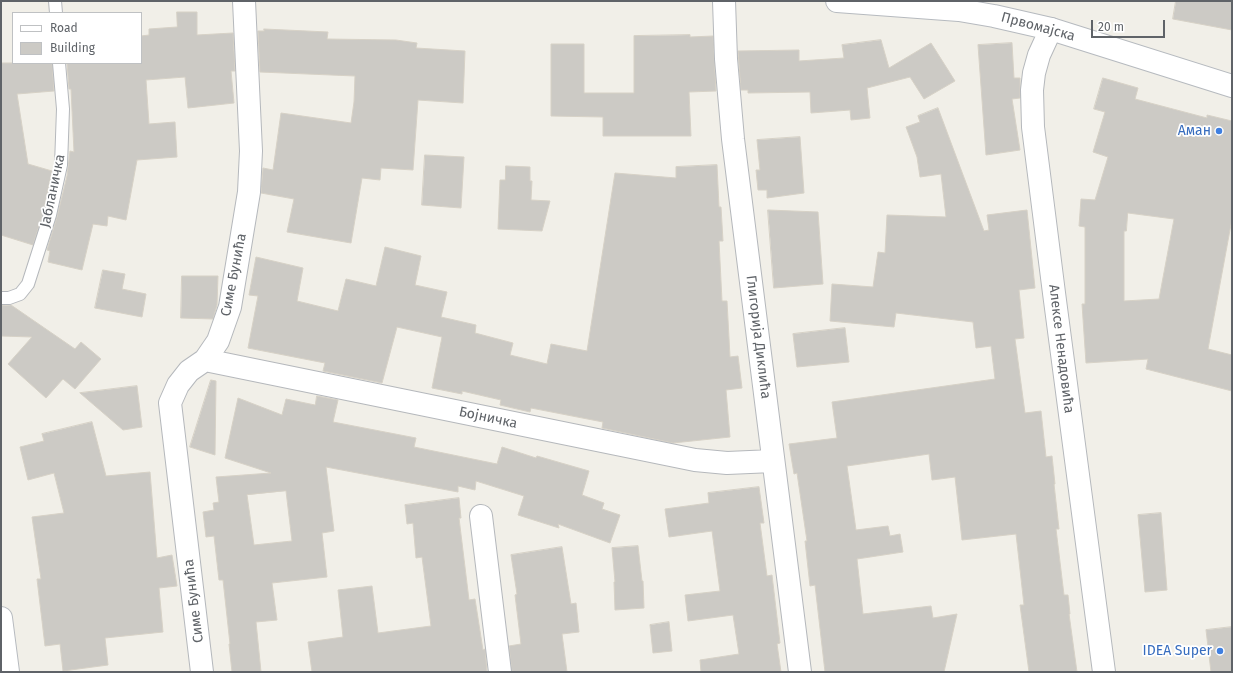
<!DOCTYPE html>
<html>
<head>
<meta charset="utf-8">
<style>
  body { margin:0 }
  #map { position:relative; width:1233px; height:673px; overflow:hidden; background:#f1efe8; font-family:"Fira Sans",sans-serif }
  canvas { display:block }
  .frame { position:absolute; inset:0; border:2px solid #5f6368; pointer-events:none }
  .legend { position:absolute; left:12px; top:12px; width:130px; height:52px; box-sizing:border-box; background:#fff; border:1px solid #bfc1c3; margin:0; padding:5px 7px; list-style:none; font-size:12px; color:#5f6368 }
  .legend li { display:flex; align-items:center; gap:8px; height:20px }
  .legend b { width:20px; border:1px solid #bfc1c3 }
  .scale { position:absolute; left:1091px; top:20px; width:74px; height:18px; box-sizing:border-box; border:2px solid #5f6368; border-top:0; padding-left:5px; font-size:12px; line-height:14px; white-space:nowrap; color:#5f6368; -webkit-text-stroke:3px #fff; paint-order:stroke }
</style>
</head>
<body>
<div id="map">
<canvas width="1233" height="673"></canvas>
<div class="frame"></div>
<ul class="legend">
<li><b style="height:5px;background:#fff"></b>Road</li>
<li><b style="height:11px;background:#cccac5"></b>Building</li>
</ul>
<div class="scale">20 m</div>
</div>
<script>
const c = document.querySelector('canvas').getContext('2d');
c.lineJoin = 'round';
function fill(path, color) { c.fillStyle = color; c.fill(path, 'evenodd'); }
function stroke(path, color, width, dash) { c.strokeStyle = color; c.lineWidth = width; c.lineCap = dash ? 'butt' : 'round'; c.setLineDash(dash || []); c.stroke(path); }
function write(font, color, halo, rows, align = 'center') {
  c.font = font + ' "Fira Sans",sans-serif'; c.lineWidth = 3.5; c.setLineDash([]); c.textBaseline = 'middle'; c.strokeStyle = halo; c.fillStyle = color; for (const [text, x, y, turn = 0] of rows) {
    c.save(); c.translate(x, y); c.rotate((+turn || 0) * Math.PI / 180); c.textAlign = isNaN(turn) ? turn : align; if (halo) c.strokeText(text, 0, 0); c.fillText(text, 0, 0); c.restore();
  }
}
const building = new Path2D(`
  M1176,1H1232V30L1173,19Z
  M177,12H197V35L233,33L235,71H231L234,103L188,108L185,77L146,80L149,124L175,122L177,157L137,160L126,220L108,216L107,226L93,224L82,270L48,262L50,251L47,250L57,217L67,176L70,151L74,152L71,89H69L67,63H141V36L149,35V29L177,27Z
  M264,29L328,32L327,39L396,40L417,43L416,48L465,51L463,103L418,100L413,170L381,168L380,180L362,178L351,243L287,232L294,199L261,193L263,168L273,170L281,113L351,123L354,102L355,76L260,72L258,31H264Z
  M690,35V37L713,36L716,91L689,92L691,136H603V117L551,116V44H584V93H634V36Z
  M881,40L889,68L931,43L955,81L924,99L910,77L867,88L870,118L851,120L850,110L811,113L810,92L748,93V90H741L738,51L799,50V61L844,58L842,45Z
  M1012,43L1014,78H1020V98L1012,99L1020,150L986,155L978,45Z
  M1,63H52L54,91L17,94L28,164L52,171L43,213L33,245L1,235Z
  M1103,78L1138,88L1135,99L1207,118V115L1232,121V219L1208,349L1232,355V391L1146,369L1148,359L1086,363L1082,304H1085V227L1079,226L1081,199L1095,200L1108,157L1093,152L1105,112L1094,109ZM1128,213L1174,219L1159,299L1124,301V231H1126Z
  M938,108L984,231L989,230L987,215L1027,210L1035,288L1019,290L1024,338L1015,339L1025,413L1041,411L1046,457L1052,456L1055,484H1054L1059,529H1056L1064,595H1068L1070,614H1069L1077,672H1029L1020,605H1024L1016,534L962,540L955,477L932,480L929,454L847,466L856,530L888,526L890,536L900,534L903,552L857,559L863,614L931,606L933,618L957,614L944,672H825L815,585L810,586L805,541H807L797,473L794,474L789,444L837,438L832,402L995,379L991,346L976,348L973,322L896,313L894,327L830,321L832,284L873,287L878,252L885,253L887,215L946,217L941,174L920,177L917,157L906,127L920,122L918,116Z
  M800,137L804,193L767,198V190H758L756,170H760L757,140Z
  M425,155L464,157L461,208L422,205Z
  M717,165L719,207H721L723,241H719L722,301H727L730,357L738,356L742,388L726,390L730,437L673,443L602,428L603,422L531,408L530,412L500,405L501,400L462,391V394L432,388L442,337L397,327L382,383L323,371L325,363L248,348L258,296L249,295L256,257L303,268L297,301L338,311L346,279L376,286L385,247L421,256L415,285L447,292L441,317L476,325L475,333L513,343L510,355L547,364L551,344L587,351L615,173L676,178V167Z
  M506,166L530,167V181H532L531,200L550,201L542,231L498,229L500,180H505Z
  M768,210L818,212L823,284L774,288Z
  M103,270L125,274L122,289L146,294L142,317L95,308Z
  M182,276H218L217,305L213,319L181,318Z
  M11,305L75,349L81,342L101,359L75,389L63,379L46,398L8,364L32,337L1,336V306Z
  M845,328L849,362L797,367L793,334Z
  M211,380L216,381L215,455L190,447Z
  M137,386L142,427L123,430L80,393Z
  M317,396L338,400L333,422L416,438L414,447L497,464L502,447L536,458L537,456L589,471L582,495L604,503L602,509L620,515L610,543L558,524L559,528L518,515L524,496L476,481L475,490L458,486V492L326,467L334,531L322,533L327,577L272,583L277,620L256,622L261,672H232L229,644H230L223,580H219L214,536L206,537L203,512L214,510L213,503L219,502L216,477L271,473L225,458L238,398L282,415L286,399L315,405ZM286,491L292,541L254,545L247,495Z
  M92,422L106,476L150,472L157,558L172,555L177,586L159,588L163,632L105,638L108,665L63,671L60,644L45,646L37,579H41L32,517L64,513L54,473L28,480L20,447L44,441L42,434Z
  M759,487L764,523H760L767,576L772,575L780,643L777,644L781,672H701L700,660L739,654L733,615L688,621L685,595L720,591L712,531L669,537L665,509L709,503L708,493Z
  M459,498L461,518H459L469,600L475,599L483,650L485,649L487,672H312L308,642L343,637L338,590L372,586L378,633L431,626L422,557L416,558L413,523L407,524L405,505Z
  M1161,513L1167,590L1145,592L1138,515Z
  M638,546L642,581H643L644,608L615,610L614,582H615L612,548Z
  M562,547L571,604L576,603L579,632L562,634L567,672H512L509,646L521,644L515,595L517,594L511,555Z
  M669,622L672,651L653,653L650,625Z
  M1232,627V672H1211L1206,630Z`);
fill(building, '#cccac5');
stroke(building, '#d6d1c6', 1);
const lane = new Path2D(`
  M55,1L56,13
  M1,298H9L20,294L28,284L50,215L61,165L63,109L59,63`);
const street = new Path2D(`
  M724,1L726,59L733,139L800,672
  M1051,29L1039,55L1034,73L1032,90L1033,127L1054,293L1104,672
  M205,360L695,460L727,463L773,461
  M481,516L500,672
  M202,672L170,403L178,385L189,371L205,360L218,341L230,307L249,192L251,151L244,1`);
const secondary = new Path2D(`
  M837,1L959,10L994,16L1051,29L1232,86
  M1,618L8,672`);
stroke(lane, '#b5b8bc', 14);
stroke(street, '#b5b8bc', 24);
stroke(secondary, '#b6babf', 24);
stroke(lane, '#fff', 12);
stroke(street, '#fff', 22);
stroke(secondary, '#fff', 22);
for (const [x, y, r, color] of [
  [1219,131,4,"#3f7fe0"],
  [1220,651,4,"#3f7fe0"]
]) { const dot = new Path2D(); dot.arc(x, y, r, 0, 2 * Math.PI); c.fillStyle = color; c.fill(dot); stroke(dot, '#fff', 1.5); }
write('14px', '#5f6368', '#fff', [
  ["Првомајска",1038,27,15],
  ["Јабланичка",53,191,-78],
  ["Симе Бунића",234,275,-79],
  ["Глигорија Диклића",758,337,83],
  ["Алексе Ненадовића",1061,349,83],
  ["Бојничка",488,418,12],
  ["Симе Бунића",194,601,-97]
]);
write('14px', '#366cbe', '#fff', [
  ["Аман",1211,131],
  ["IDEA Super",1212,651]
], 'right');
</script>
</body>
</html>
